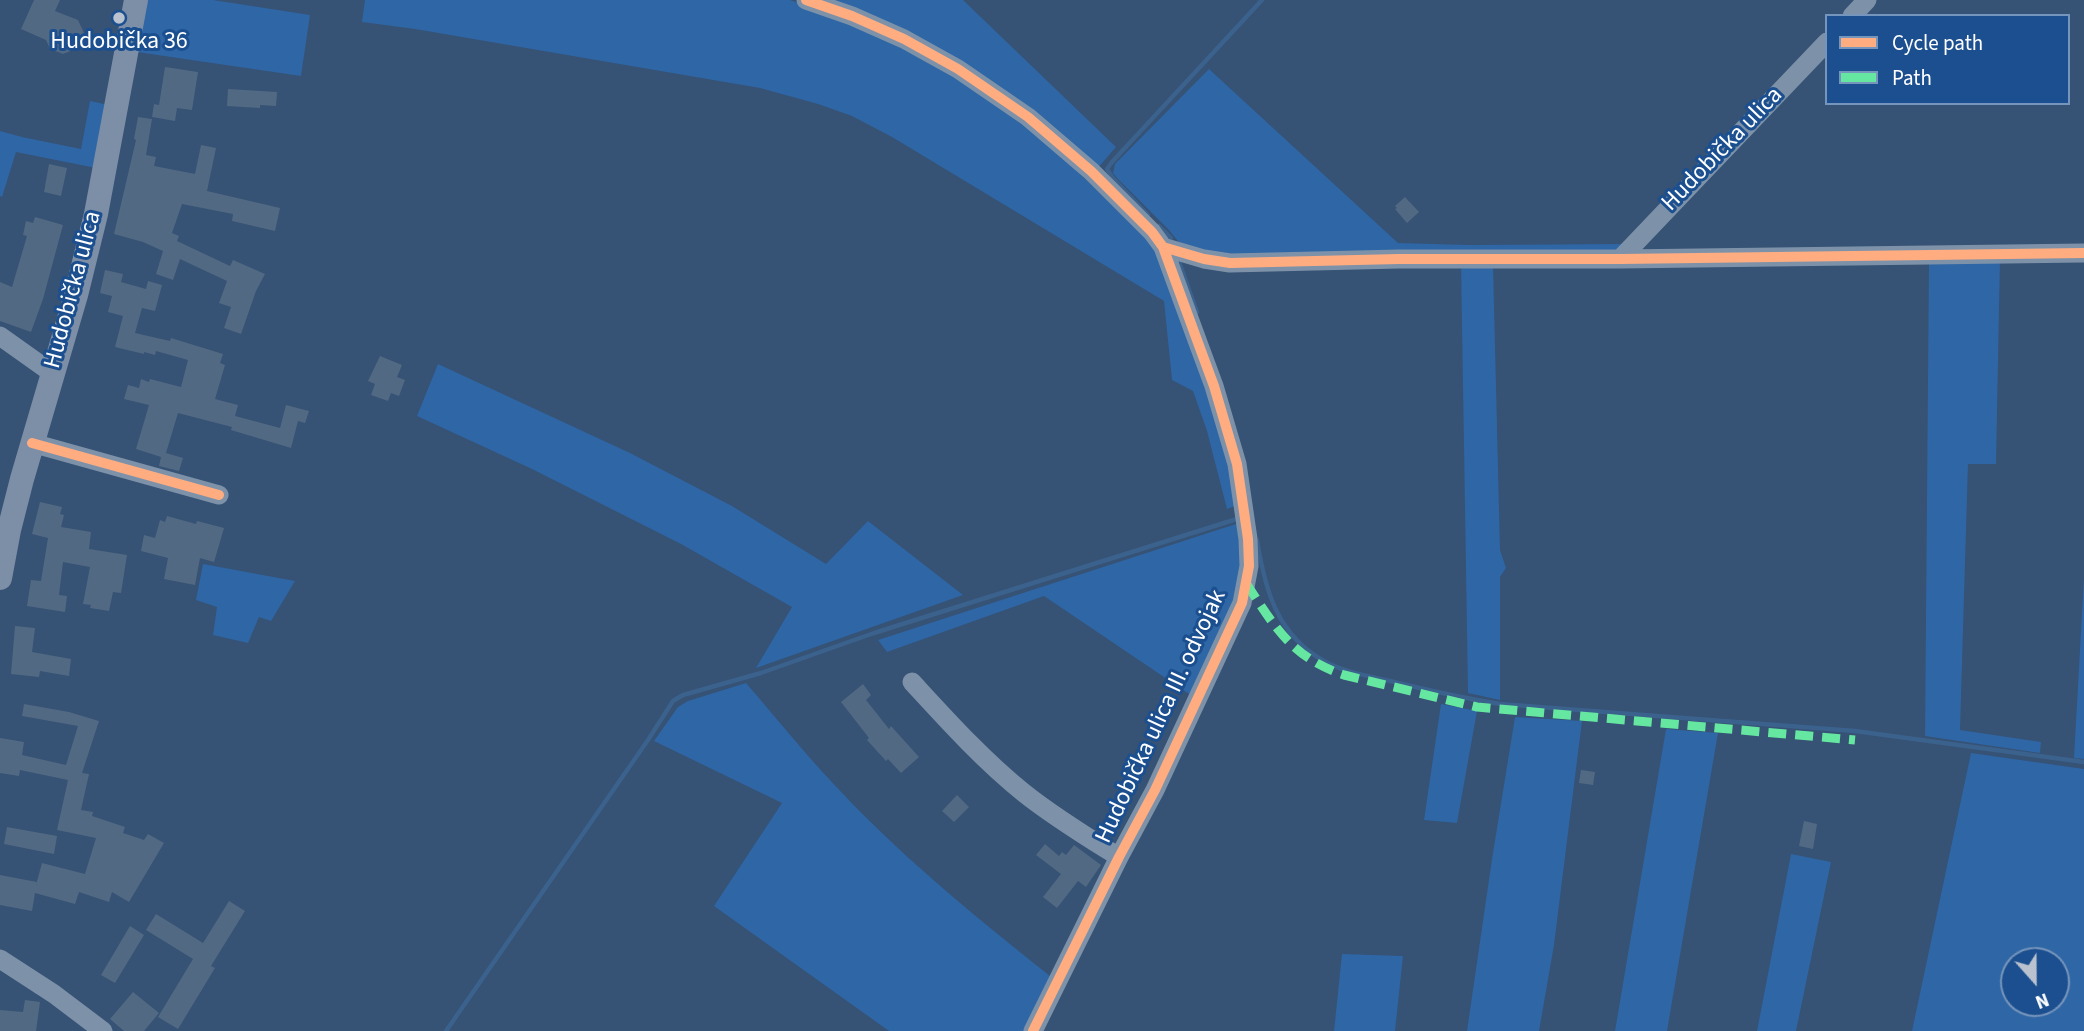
<!DOCTYPE html>
<html>
<head>
<meta charset="utf-8">
<style>
  body { margin:0 }
  #map { position:relative; width:2084px; height:1031px; overflow:hidden; background:#365274; font-family:"Source Sans 3",sans-serif }
  canvas { display:block }
  .legend { position:absolute; left:1825px; top:14px; width:245px; height:91px; box-sizing:border-box; background:#1b4f8f; border:2px solid #7695bc; margin:0; padding:9px 12px; list-style:none; font-size:21px; color:#fff }
  .legend li { display:flex; align-items:center; gap:14px; height:35px }
  .legend b { width:35px; border:2px solid #7695bc }
  .north { position:absolute; left:2000px; top:947px; width:70px; height:70px; box-sizing:border-box; background:#1b4f8f; border:2px solid #7695bc; border-radius:50%; rotate:159deg; font-size:19px; font-weight:700; line-height:28px; text-align:center; color:#fff }
  .north::after { content:''; display:block; margin:auto; width:24px; height:32px; background:#b9c2ce; clip-path:polygon(50% 0,100% 100%,50% 72%,0 100%) }
</style>
</head>
<body>
<div id="map">
<canvas width="2084" height="1031"></canvas>
<ul class="legend">
<li><b style="height:9px;background:#ffac80"></b>Cycle path</li>
<li><b style="height:9px;background:#66e7a1"></b>Path</li>
</ul>
<div class="north">N</div>
</div>
<script>
const c = document.querySelector('canvas').getContext('2d');
c.lineJoin = 'round';
function fill(path, color) { c.fillStyle = color; c.fill(path, 'evenodd'); }
function stroke(path, color, width, dash) { c.strokeStyle = color; c.lineWidth = width; c.lineCap = dash ? 'butt' : 'round'; c.setLineDash(dash || []); c.stroke(path); }
function write(font, color, halo, rows, align = 'center') {
  c.font = font + ' "Source Sans 3",sans-serif'; c.lineWidth = 6; c.setLineDash([]); c.textBaseline = 'middle'; c.strokeStyle = halo; c.fillStyle = color; for (const [text, x, y, turn = 0] of rows) {
    c.save(); c.translate(x, y); c.rotate((+turn || 0) * Math.PI / 180); c.textAlign = isNaN(turn) ? turn : align; if (halo) c.strokeText(text, 0, 0); c.fillText(text, 0, 0); c.restore();
  }
}
fill(new Path2D(`
  M147,0H213L310,15L301,76L137,52Z
  M365,0H790L851,21L901,43L1025,120L1158,250L1182,312L1240,504L1227,509L1207,431L1193,391L1172,380L1164,301L892,137L852,116L818,104L760,88L415,29L362,22Z
  M827,0H963L1116,147L1097,169L1032,114Z
  M1209,69L1398,243L1469,245L1626,244L1617,252L1228,258L1182,246L1168,229L1117,178L1113,173L1115,164Z
  M90,101L109,105L96,168L16,152L2,197L0,196V131L22,137L81,149Z
  M2000,258L1996,464H1968L1960,730L2041,742L2040,753L1925,736L1929,259Z
  M1461,263L1493,264L1500,550L1506,568L1500,577V700L1468,693Z
  M438,364L630,453L732,506L826,564L868,521L963,595L756,668L792,607L681,544L532,469L417,416Z
  M1242,522V584L1192,696L1044,596L887,652L878,640Z
  M203,564L295,581L271,621L259,617L248,643L213,635L217,607L196,600Z
  M2084,577V759L2074,758Z
  M746,683C779,721 810,760 845,796C910,864 982,922 1055,980L1029,1031H889L714,906L782,803L654,741L678,707L688,701Z
  M1441,704L1477,711L1457,823L1424,820Z
  M1515,717L1582,721L1554,945L1539,1031H1467L1492,859Z
  M1666,729L1718,733L1667,1031H1615Z
  M1971,753L2084,769V1031H1912ZM2014,961H2056V1003H2014Z
  M1791,854L1831,862L1796,1031H1757Z
  M1342,954L1403,956L1395,1031H1334Z`), '#2f66a5');
stroke(new Path2D(`
  M1148,215L1112,177L1107,169L1112,162L1262,0
  M1159,226L1171,238
  M1178,259L1197,312
  M1257,540C1265,590 1277,635 1324,661C1343,672 1369,676 1390,681C1427,690 1463,698 1500,704L1855,731L2084,762
  M446,1031L648,740L673,701L683,695L761,673L874,633L1240,518`), '#3b618d', 4.5);
fill(new Path2D(`
  M34,0H60L55,11L78,20L84,33L78,48L63,54L50,49L46,40L21,29Z
  M165,67L198,72L192,110L177,108L175,121L152,117L154,104L159,105Z
  M228,89L277,92L276,106L260,105V108L227,106Z
  M138,117L152,119L146,155L156,157L154,166L195,174L201,145L216,148L207,191L280,208L275,231L232,221L233,214L182,204L172,233L179,236L177,241L230,266L233,260L265,274L256,291L241,334L224,328L231,307L219,303L227,281L180,259L173,280L156,274L163,251L143,242L114,234L136,140L134,139Z
  M49,164L67,168L61,196L44,192Z
  M1405,197L1419,212L1407,223L1395,209L1397,208L1395,206Z
  M35,217L63,225L43,299L31,332L0,321V282L12,287L27,236L23,235L26,221L33,223Z
  M105,270L123,274L121,282L146,289L148,281L162,285L155,311L142,308L135,333L170,341L171,338L223,354L220,363L225,365L215,399L238,405L235,416L280,428L286,405L309,411L305,423L298,421L291,448L231,430L232,427L178,413L166,453L183,458L179,471L159,466L161,457L136,449L149,405L124,399L128,385L139,388L141,379L149,382L150,379L181,387L188,360L156,351L155,355L144,352V354L115,347L123,316L108,312L112,296L100,293Z
  M380,356L402,365L397,377L405,380L399,396L391,393L388,401L371,395L375,384L368,381Z
  M40,502L62,507L60,514L64,515L61,527L91,532L89,549L127,555L121,593L113,592L109,611L90,608L91,605L83,604L90,567L63,562L59,595L67,596L65,612L27,606L31,580L41,581L48,538L32,534Z
  M167,516L196,524L197,521L224,528L214,562L200,558L195,585L164,579L168,558L141,551L144,535L155,538L160,520L165,522Z
  M15,626L35,628L32,652L71,659L69,676L40,671L39,677L11,674Z
  M863,684L871,695L866,700L889,729L891,726L919,757L901,773L888,759L886,761L867,740L869,738L841,702Z
  M24,704L69,712L99,721L82,773L89,774L81,810L93,812L92,816L125,827L123,833L144,840L148,834L164,843L129,902L112,892L109,902L79,892L75,904L35,893L32,911L0,905V875L37,882L36,885L42,863L85,874L96,838L57,830L68,780L20,770L19,776L0,773V738L24,742L22,755L66,765L78,726L22,716Z
  M1581,770L1595,772L1593,785L1579,783Z
  M957,795L969,807L954,822L942,811Z
  M1804,821L1817,824L1813,849L1799,846Z
  M7,827L57,836L54,854L4,844Z
  M1045,844L1059,856L1062,852L1066,855L1074,845L1101,865L1086,887L1078,881L1057,908L1043,897L1061,874L1036,855Z
  M229,901L245,911L211,966L215,968L178,1029L158,1017L193,959L146,930L156,914L203,943Z
  M130,926L144,935L115,983L101,975Z
  M133,992L159,1013L144,1031H124L110,1019Z
  M25,1000L40,1002L36,1031H0V1010L23,1012Z`), '#526984');
stroke(new Path2D(`
  M806,0L852,16L904,39L958,69L1028,117L1091,171L1152,232L1163,247L1197,340L1214,386L1237,464L1248,539L1249,566L1242,603L1155,790L1119,857L1033,1031
  M1852,16L1867,0
  M1163,247L1204,259L1230,263L1399,259H1620L2084,253
  M1620,259L1827,42
  M0,336L52,373
  M32,443L219,495
  M912,682C947,720 983,760 1024,793C1054,817 1087,837 1119,857
  M0,959L54,994L103,1031`), '#7d92a8', 19);
stroke(new Path2D(`
  M0,578L9,530L22,479L76,295L96,214L136,0`), '#7d8ea7', 24);
stroke(new Path2D(`
  M1246,583C1275,627 1291,657 1344,675L1477,707L1855,740`), '#66e7a1', 9, [18, 9]);
stroke(new Path2D(`
  M806,0L852,16L904,39L958,69L1028,117L1091,171L1152,232L1163,247L1197,340L1214,386L1237,464L1248,539L1249,566L1242,603L1155,790L1119,857L1033,1031
  M1163,247L1204,259L1230,263L1399,259H1620L2084,253
  M32,443L219,495`), '#ffac80', 10);
for (const [x, y, r, color] of [
  [119,18,7,"#b9c2ce"]
]) { const dot = new Path2D(); dot.arc(x, y, r, 0, 2 * Math.PI); c.fillStyle = color; c.fill(dot); stroke(dot, '#1b4f8f', 2.5); }
write('24px', '#fff', '#1b4f8f', [
  ["Hudobička 36",119,43]
]);
write('24px', '#fff', '#1b4f8f', [
  ["Hudobička ulica",1723,150,-46],
  ["Hudobička ulica",74,290,-75],
  ["Hudobička ulica III. odvojak",1162,717,-65]
]);
</script>
</body>
</html>
